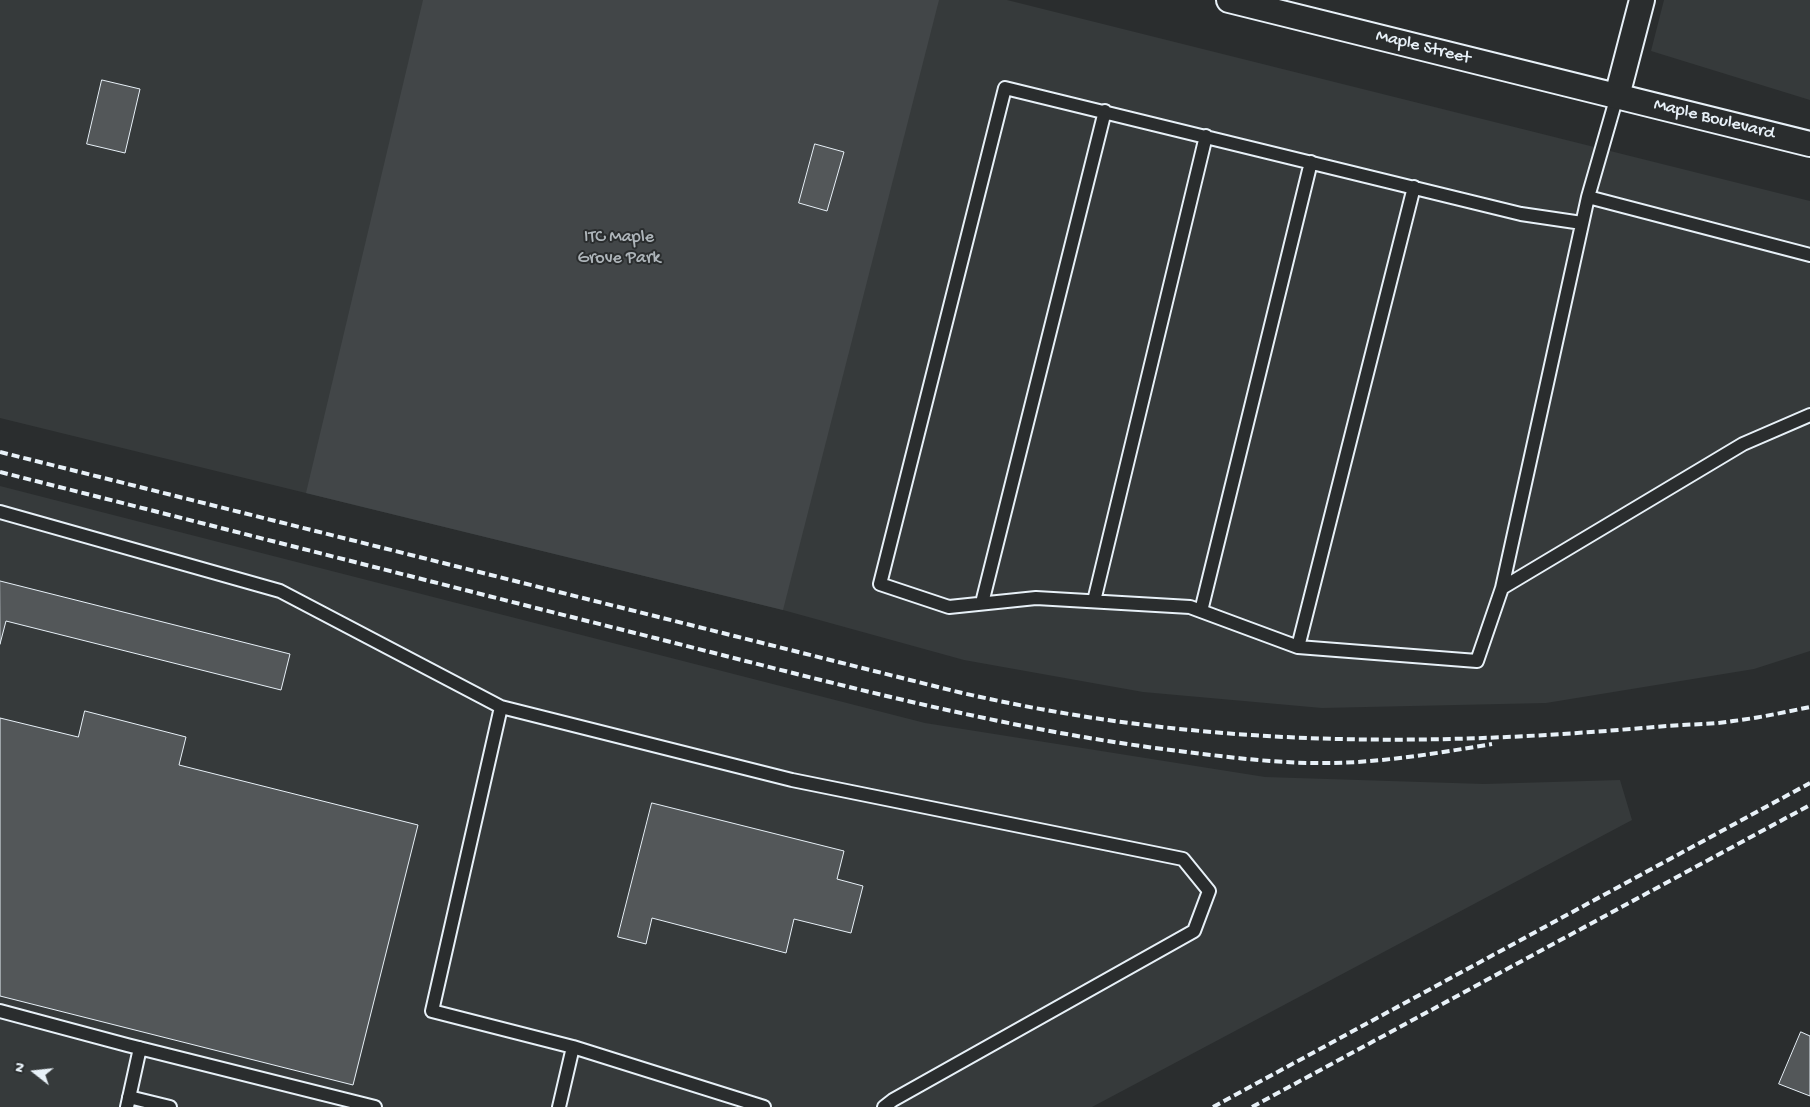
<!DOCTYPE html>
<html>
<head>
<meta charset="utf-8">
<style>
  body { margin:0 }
  #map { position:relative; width:1810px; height:1107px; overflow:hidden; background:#2a2d2e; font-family:"Gochi Hand",sans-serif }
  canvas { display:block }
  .north { position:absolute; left:10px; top:1047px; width:50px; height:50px; -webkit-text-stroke:4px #2a2d2e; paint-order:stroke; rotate:286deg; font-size:14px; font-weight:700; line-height:20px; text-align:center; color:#e8f1f8 }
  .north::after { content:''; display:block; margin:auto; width:18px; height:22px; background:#e8f1f8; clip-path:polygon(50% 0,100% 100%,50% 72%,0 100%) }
</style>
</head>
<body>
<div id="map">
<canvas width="1810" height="1107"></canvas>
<div class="north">N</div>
</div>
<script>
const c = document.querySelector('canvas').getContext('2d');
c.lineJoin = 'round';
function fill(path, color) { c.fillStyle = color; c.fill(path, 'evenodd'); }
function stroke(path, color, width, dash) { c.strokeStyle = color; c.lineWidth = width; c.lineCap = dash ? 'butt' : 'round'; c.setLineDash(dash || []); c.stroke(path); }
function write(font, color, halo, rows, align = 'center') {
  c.font = font + ' "Gochi Hand",sans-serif'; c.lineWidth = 4; c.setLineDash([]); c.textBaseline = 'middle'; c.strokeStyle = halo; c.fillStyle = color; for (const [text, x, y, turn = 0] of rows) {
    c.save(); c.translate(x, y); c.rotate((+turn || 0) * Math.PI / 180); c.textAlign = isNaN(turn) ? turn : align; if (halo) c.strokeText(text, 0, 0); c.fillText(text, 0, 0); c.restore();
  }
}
fill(new Path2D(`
  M0,0H1007L1810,201V651L1754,669L1546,703L1322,708L1143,692L964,660L783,610L0,418Z
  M1664,0H1810V100L1651,51Z
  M0,486L925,723L1265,777L1484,784L1620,780L1632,820L1092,1107H0Z`), '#363a3b');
fill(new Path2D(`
  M423,0H939L783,610L306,493Z`), '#424648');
const building = new Path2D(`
  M102,80L140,89L125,153L87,144Z
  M815,144L844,152L827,211L799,203Z
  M0,581L290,654L281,690L6,621L0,644Z
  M85,711L186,737L179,765L418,825L353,1085L0,996V718L78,737Z
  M652,803L844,851L837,879L863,886L851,933L794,919L786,953L652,918L646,944L618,937Z
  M1801,1032L1810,1036V1096L1779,1084Z`);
fill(building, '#535759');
stroke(building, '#e8f1f8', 1);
const service = new Path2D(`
  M1588,197L1810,255
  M1582,223L1521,214L1005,88L880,584L949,607L1036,598L1190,607L1298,647L1477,661L1502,588L1588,197L1617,96
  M0,512L280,591L501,707L432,1011L573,1047L559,1107
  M1502,588L1743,444L1810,415
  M1094,601L1206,136
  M982,603L1105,111
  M1201,611L1311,162
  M1298,647L1414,187
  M501,707L792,780L1183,859L1209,891L1194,931L893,1100L884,1107
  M0,1011L127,1045L375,1107
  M573,1047L764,1107
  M129,1097L170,1107
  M127,1107L140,1048`);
const minor = new Path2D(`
  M1229,0L1810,144
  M1617,96L1642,0`);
stroke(service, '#e8f1f8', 16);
stroke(minor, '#e8f1f8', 28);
stroke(service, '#2a2d2e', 12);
stroke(minor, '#2a2d2e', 24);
stroke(new Path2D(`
  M0,452L954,691C1167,741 1373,748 1591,732C1621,730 1651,727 1682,725C1699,724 1716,724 1733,721C1759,718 1785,712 1810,707
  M0,472C218,527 436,583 655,638C830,682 1007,731 1187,752C1235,758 1284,764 1332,763C1385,762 1439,753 1492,744
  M1213,1107L1810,783
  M1252,1107L1810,805`), '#e8f1f8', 4, [8, 4]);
write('18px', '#e8f1f8', '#2a2d2e', [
  ["Maple Street",1423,48,14],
  ["Maple Boulevard",1714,120,14]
]);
write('18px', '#aeb5ba', '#2a2d2e', [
  ["ITC Maple",619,238],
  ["Grove Park",619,259]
]);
</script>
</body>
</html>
